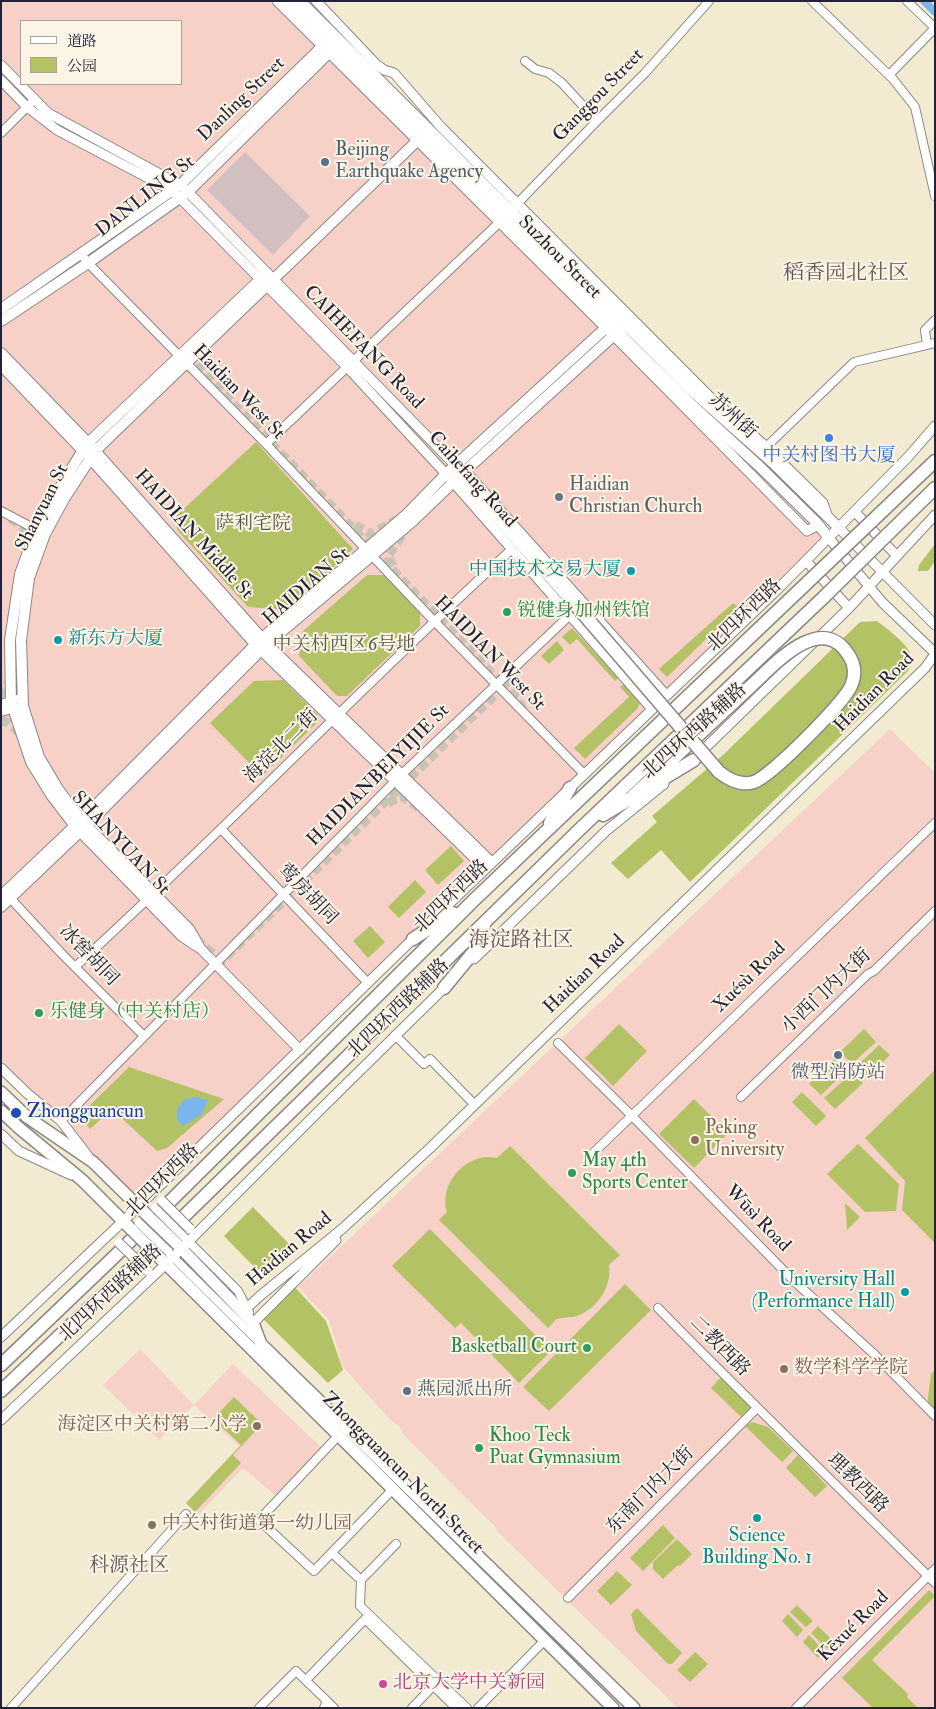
<!DOCTYPE html>
<html>
<head>
<meta charset="utf-8">
<style>
  body { margin:0 }
  #map { position:relative; width:936px; height:1709px; overflow:hidden; background:#f2ebd2; font-family:"IM FELL Double Pica","Noto Serif SC",serif }
  canvas { display:block }
  .frame { position:absolute; inset:0; border:2px solid #22223b; pointer-events:none }
  .legend { position:absolute; left:20px; top:20px; width:162px; height:65px; box-sizing:border-box; background:#fcf5e5; border:1px solid #a5a1a1; margin:0; padding:6px 9px; list-style:none; font-size:15px; color:#22223b }
  .legend li { display:flex; align-items:center; gap:10px; height:25px }
  .legend b { width:25px; border:1px solid #a5a1a1 }
</style>
</head>
<body>
<div id="map">
<canvas width="936" height="1709"></canvas>
<div class="frame"></div>
<ul class="legend">
<li><b style="height:6px;background:#fff"></b>道路</li>
<li><b style="height:14px;background:#b2c265"></b>公园</li>
</ul>
</div>
<script>
const c = document.querySelector('canvas').getContext('2d');
c.lineJoin = 'round';
function fill(path, color) { c.fillStyle = color; c.fill(path, 'evenodd'); }
function stroke(path, color, width, dash) { c.strokeStyle = color; c.lineWidth = width; c.lineCap = dash ? 'butt' : 'round'; c.setLineDash(dash || []); c.stroke(path); }
function write(font, color, halo, rows, align = 'center') {
  c.font = font + ' "IM FELL Double Pica","Noto Serif SC",serif'; c.lineWidth = 4; c.setLineDash([]); c.textBaseline = 'middle'; c.strokeStyle = halo; c.fillStyle = color; for (const [text, x, y, turn = 0] of rows) {
    c.save(); c.translate(x, y); c.rotate((+turn || 0) * Math.PI / 180); c.textAlign = isNaN(turn) ? turn : align; if (halo) c.strokeText(text, 0, 0); c.fillText(text, 0, 0); c.restore();
  }
}
fill(new Path2D(`
  M1,1H289L829,538L139,1206L61,1121L1,1068ZM21,21H181V84H21Z
  M890,729L935,773V1708H678L572,1605L568,1598L560,1593L498,1532L494,1525L486,1518L404,1435L399,1426L391,1421L343,1367L329,1320L298,1287Z
  M140,1349L194,1405L233,1364L323,1449L278,1498L243,1468L198,1515L186,1503L239,1446L194,1405L159,1440L103,1385Z`), '#f7d1c8');
fill(new Path2D(`
  M245,152L310,216L273,255L207,190Z`), '#d2bfc0');
fill(new Path2D(`
  M256,442L353,549L287,610L248,607L177,530L176,516Z
  M935,544V561L928,571H918L919,565Z
  M367,575H384L420,613V626L347,696H337L299,656L303,631Z
  M733,603L739,607L667,677L659,669Z
  M877,621C886,628 908,644 911,655C912,661 910,666 908,671L690,882L661,850L628,879L611,863L657,822L652,816L723,755L860,622Z
  M572,628L618,678L615,681L577,639L570,645L562,637Z
  M557,641L564,650L549,664L541,656Z
  M283,680L317,714L319,721L262,776L210,723L254,681Z
  M624,684L640,703L637,709L585,759L574,748L629,697L620,687Z
  M451,846L464,861L438,885L425,870Z
  M415,880L426,892L399,918L388,907Z
  M370,926L385,942L368,958L353,941Z
  M619,1024L647,1051L613,1086L585,1058Z
  M864,1029L876,1042L855,1061L848,1060L840,1052Z
  M879,1045L890,1055L865,1079L860,1073L861,1068L859,1064Z
  M835,1058L842,1064L841,1076L821,1095L809,1084Z
  M129,1067L224,1099L167,1148L157,1151L112,1109L90,1129L82,1120L84,1111Z
  M935,1070V1243L902,1210L905,1181L865,1138Z
  M857,1077L863,1083L835,1109L824,1098L845,1079L851,1080Z
  M802,1092L826,1116L816,1126L792,1102Z
  M694,1099L728,1133L694,1168L659,1134Z
  M858,1144L899,1184L896,1211L865,1212L827,1174Z
  M510,1146L620,1255L609,1265C612,1287 597,1309 577,1316C571,1318 561,1317 557,1319C554,1320 551,1326 548,1328L439,1220L447,1212C438,1183 468,1151 497,1158Z
  M845,1203L860,1217L847,1230Z
  M253,1207L294,1249L264,1277L224,1236Z
  M430,1229L551,1351L519,1383L461,1323L455,1328L392,1266Z
  M291,1283L326,1321L343,1370L328,1383L259,1315Z
  M625,1284L651,1310L549,1411L523,1387Z
  M935,1370V1413L927,1406L931,1374Z
  M721,1377L751,1407L741,1417L711,1388Z
  M234,1397L262,1424L233,1455L241,1463L195,1512L186,1503L241,1445L213,1419Z
  M752,1422L768,1427L793,1451L782,1462L745,1426Z
  M798,1455L827,1486L815,1497L786,1468Z
  M663,1525L675,1538L643,1571L630,1558Z
  M677,1539L692,1554L680,1566L678,1565L663,1579L653,1569V1562Z
  M617,1571L632,1585L611,1605L597,1591Z
  M929,1590L935,1596L872,1660L908,1694L907,1697L918,1708H873L842,1678Z
  M797,1605L813,1621L806,1627L790,1612Z
  M637,1608L682,1653L672,1664H668L636,1631L631,1614Z
  M788,1614L803,1630L797,1637L782,1621Z
  M818,1626L834,1642L827,1649L811,1633Z
  M809,1635L824,1651L818,1658L803,1642Z
  M695,1652L708,1664L690,1682L677,1670Z`), '#b2c265');
fill(new Path2D(`
  M195,1097L208,1100L202,1114L183,1126L177,1120V1109L184,1100Z`), '#7ab5eb');
stroke(new Path2D(`
  M924,1L935,12`), '#7ab5eb', 8);
stroke(new Path2D(`
  M187,355L504,686L222,961L189,934L82,826L57,796L35,757L15,692L17,635L27,565L60,495L94,444Z
  M10,518L30,533L34,544
  M355,525L371,534L396,520
  M393,566L388,556L405,531
  M504,679L525,712
  M1,697L11,676
  M1,722L5,721L24,736
  M388,803L402,796L419,808`), '#c8c3b4', 9, [9, 4.5]);
const minor = new Path2D(`
  M812,1L893,79L915,107L935,196
  M907,1L935,28
  M525,61L535,69L549,73L562,83L597,121
  M889,75L935,28
  M1,133L34,100
  M514,207L597,121L645,73L709,1
  M81,254L88,263L266,444L434,621L584,774
  M927,345L925,330L935,320
  M266,444L503,219
  M762,451L854,362L935,343
  M1,511L39,531
  M1,704L21,698
  M1,712L23,706
  M222,830L368,983
  M7,899L10,898L62,954L144,1036
  M75,967C224,831 363,685 512,549
  M395,1035L424,1064L430,1059L475,1105
  M558,1043L631,1115L794,1281L875,1355L935,1416
  M741,1097L868,974L874,971L935,911
  M61,1121L401,775L570,615
  M588,1158L935,823
  M185,1238L238,1291L249,1312
  M170,1254L258,1341
  M658,1308C749,1401 843,1491 935,1583
  M339,1435L259,1520L314,1571L393,1489
  M396,1544L361,1580L360,1606L467,1708
  M332,1553L361,1580
  M568,1598L757,1408
  M365,1619L456,1708
  M306,1680L367,1617
  M11,1708L186,1514
  M259,1708L296,1671L327,1701
  M324,1708L327,1701L334,1708
  M412,1708L433,1686
  M478,1708L545,1640
  M796,1708L935,1569`);
const tertiary = new Path2D(`
  M277,1L627,349L807,531L818,525
  M316,1L377,65L384,70L394,73L441,127L708,395L762,443L823,503L827,515
  M1,65L48,113L180,185L188,192L456,466L465,471L666,695
  M1,80L27,107L57,130L171,190L180,198L347,367L446,474L652,709
  M855,512L897,556
  M838,527L935,625
  M829,538L882,602L935,653
  M806,561L849,608
  M699,754L849,608L935,515
  M427,925L781,586L908,457L935,426
  M200,948L300,1050
  M474,959L606,831L664,784
  M1,1068L29,1095L61,1121L88,1156
  M1,1134L19,1151L71,1175
  M248,1307L261,1295L342,1229L429,1149L925,668L935,654
  M253,1323L336,1240
  M1,1337L139,1206L416,936
  M1,1420L166,1264L323,1107L448,984`);
const secondary = new Path2D(`
  M289,1L402,115L515,226L631,345L692,405L759,466L816,522L829,538
  M300,1L691,390L773,463L838,527
  M1,309L180,185L333,36
  M1,321L88,263L188,192L339,43
  M1,353L88,443L267,644L491,862
  M1,365L90,458L256,645L485,868
  M1,896L81,820L262,638L407,514L446,474L611,323
  M1,907L87,825L267,644L413,521L465,471L625,325
  M197,946L182,936L75,826L52,796L31,762L11,702L10,640L20,574L36,530L56,494L83,450L88,443L267,273
  M200,948L189,929L81,820L58,789L39,757L23,706L21,640L29,578L45,534L64,499L95,451L417,141`);
const primary = new Path2D(`
  M1,1092L27,1117L93,1162L147,1215
  M1,1111L18,1127L82,1180L132,1230
  M176,1243L253,1323L261,1344L634,1708
  M161,1259L613,1708`);
const trunk = new Path2D(`
  M456,466L460,475L574,603
  M872,521L935,461
  M886,536L935,488
  M633,796L751,686
  M603,815L694,760
  M550,823L570,788
  M413,939L453,913
  M444,988L476,949L484,926
  M1,1365L114,1257L474,900L809,581
  M1,1391L128,1271L578,831L825,596`);
stroke(minor, '#8a8686', 10);
stroke(tertiary, '#8a8686', 11);
stroke(secondary, '#8a8686', 12);
stroke(primary, '#8a8686', 14);
stroke(trunk, '#8a8686', 15);
stroke(minor, '#fff', 8);
stroke(tertiary, '#fff', 9);
stroke(secondary, '#fff', 10);
stroke(primary, '#fff', 11);
stroke(trunk, '#fff', 12);
const minorBridge = new Path2D(`
  M155,1208L183,1236
  M139,1223L168,1251`);
const tertiaryBridge = new Path2D(`
  M162,1201L190,1229
  M119,1243L148,1271`);
const primaryBridge = new Path2D(`
  M147,1215L176,1243
  M132,1230L161,1259`);
const trunkBridge = new Path2D(`
  M809,581L872,521
  M825,596L886,536
  M574,603L719,772C729,780 741,786 754,782C770,777 844,703 851,686C856,675 855,664 848,654C820,612 774,665 751,686`);
stroke(minorBridge, '#8a8686', 10, []);
stroke(tertiaryBridge, '#8a8686', 11, []);
stroke(primaryBridge, '#8a8686', 14, []);
stroke(trunkBridge, '#8a8686', 15, []);
stroke(minorBridge, '#fff', 8);
stroke(tertiaryBridge, '#fff', 9);
stroke(primaryBridge, '#fff', 11);
stroke(trunkBridge, '#fff', 12);
for (const [x, y, r, color] of [
  [325,162,5,"#5c6f8a"],
  [829,438,5,"#3f7fe0"],
  [559,497,5,"#6b7280"],
  [631,571,5,"#0f9aa8"],
  [507,612,5,"#2e9e5b"],
  [58,640,5,"#0f9aa8"],
  [39,1013,5,"#2e9e5b"],
  [838,1055,5,"#5c6f8a"],
  [16,1113,6,"#1a4fb4"],
  [695,1140,5,"#8d6e63"],
  [572,1173,5,"#2e9e5b"],
  [905,1292,5,"#0f9aa8"],
  [587,1348,5,"#2e9e5b"],
  [784,1369,5,"#8d6e63"],
  [407,1391,5,"#5c6f8a"],
  [257,1426,5,"#8d6e63"],
  [479,1448,5,"#2e9e5b"],
  [757,1518,5,"#0f9aa8"],
  [152,1525,5,"#8d6e63"],
  [383,1684,5,"#d1479c"]
]) { const dot = new Path2D(); dot.arc(x, y, r, 0, 2 * Math.PI); c.fillStyle = color; c.fill(dot); stroke(dot, '#fcf5e5', 2); }
write('19px', '#22223b', '#fcf5e5', [
  ["Ganggou Street",599,96,-46],
  ["Danling Street",242,100,-44],
  ["DANLING St",146,197,-38],
  ["Suzhou Street",559,258,45],
  ["CAIHEFANG Road",363,348,46],
  ["Haidian West St",238,393,46],
  ["苏州街",732,417,42],
  ["Caihefang Road",472,480,48],
  ["Shanyuan St",43,508,-63],
  ["HAIDIAN Middle St",193,535,48],
  ["HAIDIAN St",307,587,-41],
  ["北四环西路",745,616,-44],
  ["HAIDIAN West St",489,654,46],
  ["Haidian Road",875,693,-45],
  ["北四环西路辅路",695,732,-42],
  ["海淀北二街",282,747,-45],
  ["HAIDIANBEIYIJIE St",379,776,-45],
  ["SHANYUAN St",120,844,47],
  ["莺房胡同",307,895,46],
  ["北四环西路",452,897,-44],
  ["冰窖胡同",88,956,46],
  ["Haidian Road",585,975,-44],
  ["Xuésù Road",750,978,-44],
  ["小西门内大街",827,992,-43],
  ["北四环西路辅路",399,1009,-44],
  ["北四环西路",163,1181,-45],
  ["Wūsì Road",757,1219,46],
  ["Haidian Road",290,1250,-40],
  ["北四环西路辅路",111,1294,-43],
  ["二教西路",719,1347,45],
  ["Zhongguancun North Street",402,1474,45],
  ["理教西路",857,1484,44],
  ["东南门内大街",651,1491,-45],
  ["Kēxué Road",854,1627,-45]
]);
write('19px', '#4e5e75', '#fcf5e5', [
  ["Beijing",335,151],
  ["Earthquake Agency",335,173],
  ["微型消防站",838,1074,"center"],
  ["燕园派出所",417,1391]
], 'left');
write('19px', '#366cbe', '#fcf5e5', [
  ["中关村图书大厦",829,457]
]);
write('19px', '#5b616d', '#fcf5e5', [
  ["Haidian",569,486],
  ["Christian Church",569,508]
], 'left');
write('19px', '#545a4a', '#fcf5e5', [
  ["萨利宅院",253,525],
  ["中关村西区6号地",344,646]
]);
write('19px', '#0d838f', '#fcf5e5', [
  ["中国技术交易大厦",621,571],
  ["新东方大厦",68,640,"left"],
  ["University Hall",895,1281],
  ["(Performance Hall)",895,1303],
  ["Science",757,1537,"center"],
  ["Building No. 1",757,1559,"center"]
], 'right');
write('19px', '#27864d', '#fcf5e5', [
  ["锐健身加州铁馆",517,612],
  ["乐健身（中关村店）",49,1013],
  ["May 4th",582,1162],
  ["Sports Center",582,1184],
  ["Basketball Court",577,1348,"right"],
  ["Khoo Teck",489,1437],
  ["Puat Gymnasium",489,1459]
], 'left');
write('19px', '#164399', '#fcf5e5', [
  ["Zhongguancun",27,1113]
], 'left');
write('19px', '#785e54', '#fcf5e5', [
  ["Peking",705,1129],
  ["University",705,1151],
  ["数学科学学院",794,1369],
  ["海淀区中关村第二小学",247,1426,"right"],
  ["中关村街道第一幼儿园",162,1525]
], 'left');
write('19px', '#b23c85', '#fcf5e5', [
  ["北京大学中关新园",393,1684]
], 'left');
write('20px', '#625359', '#fcf5e5', [
  ["科源社区",129,1567]
]);
write('21px', '#625359', '#fcf5e5', [
  ["稻香园北社区",846,274],
  ["海淀路社区",521,941]
]);
</script>
</body>
</html>
